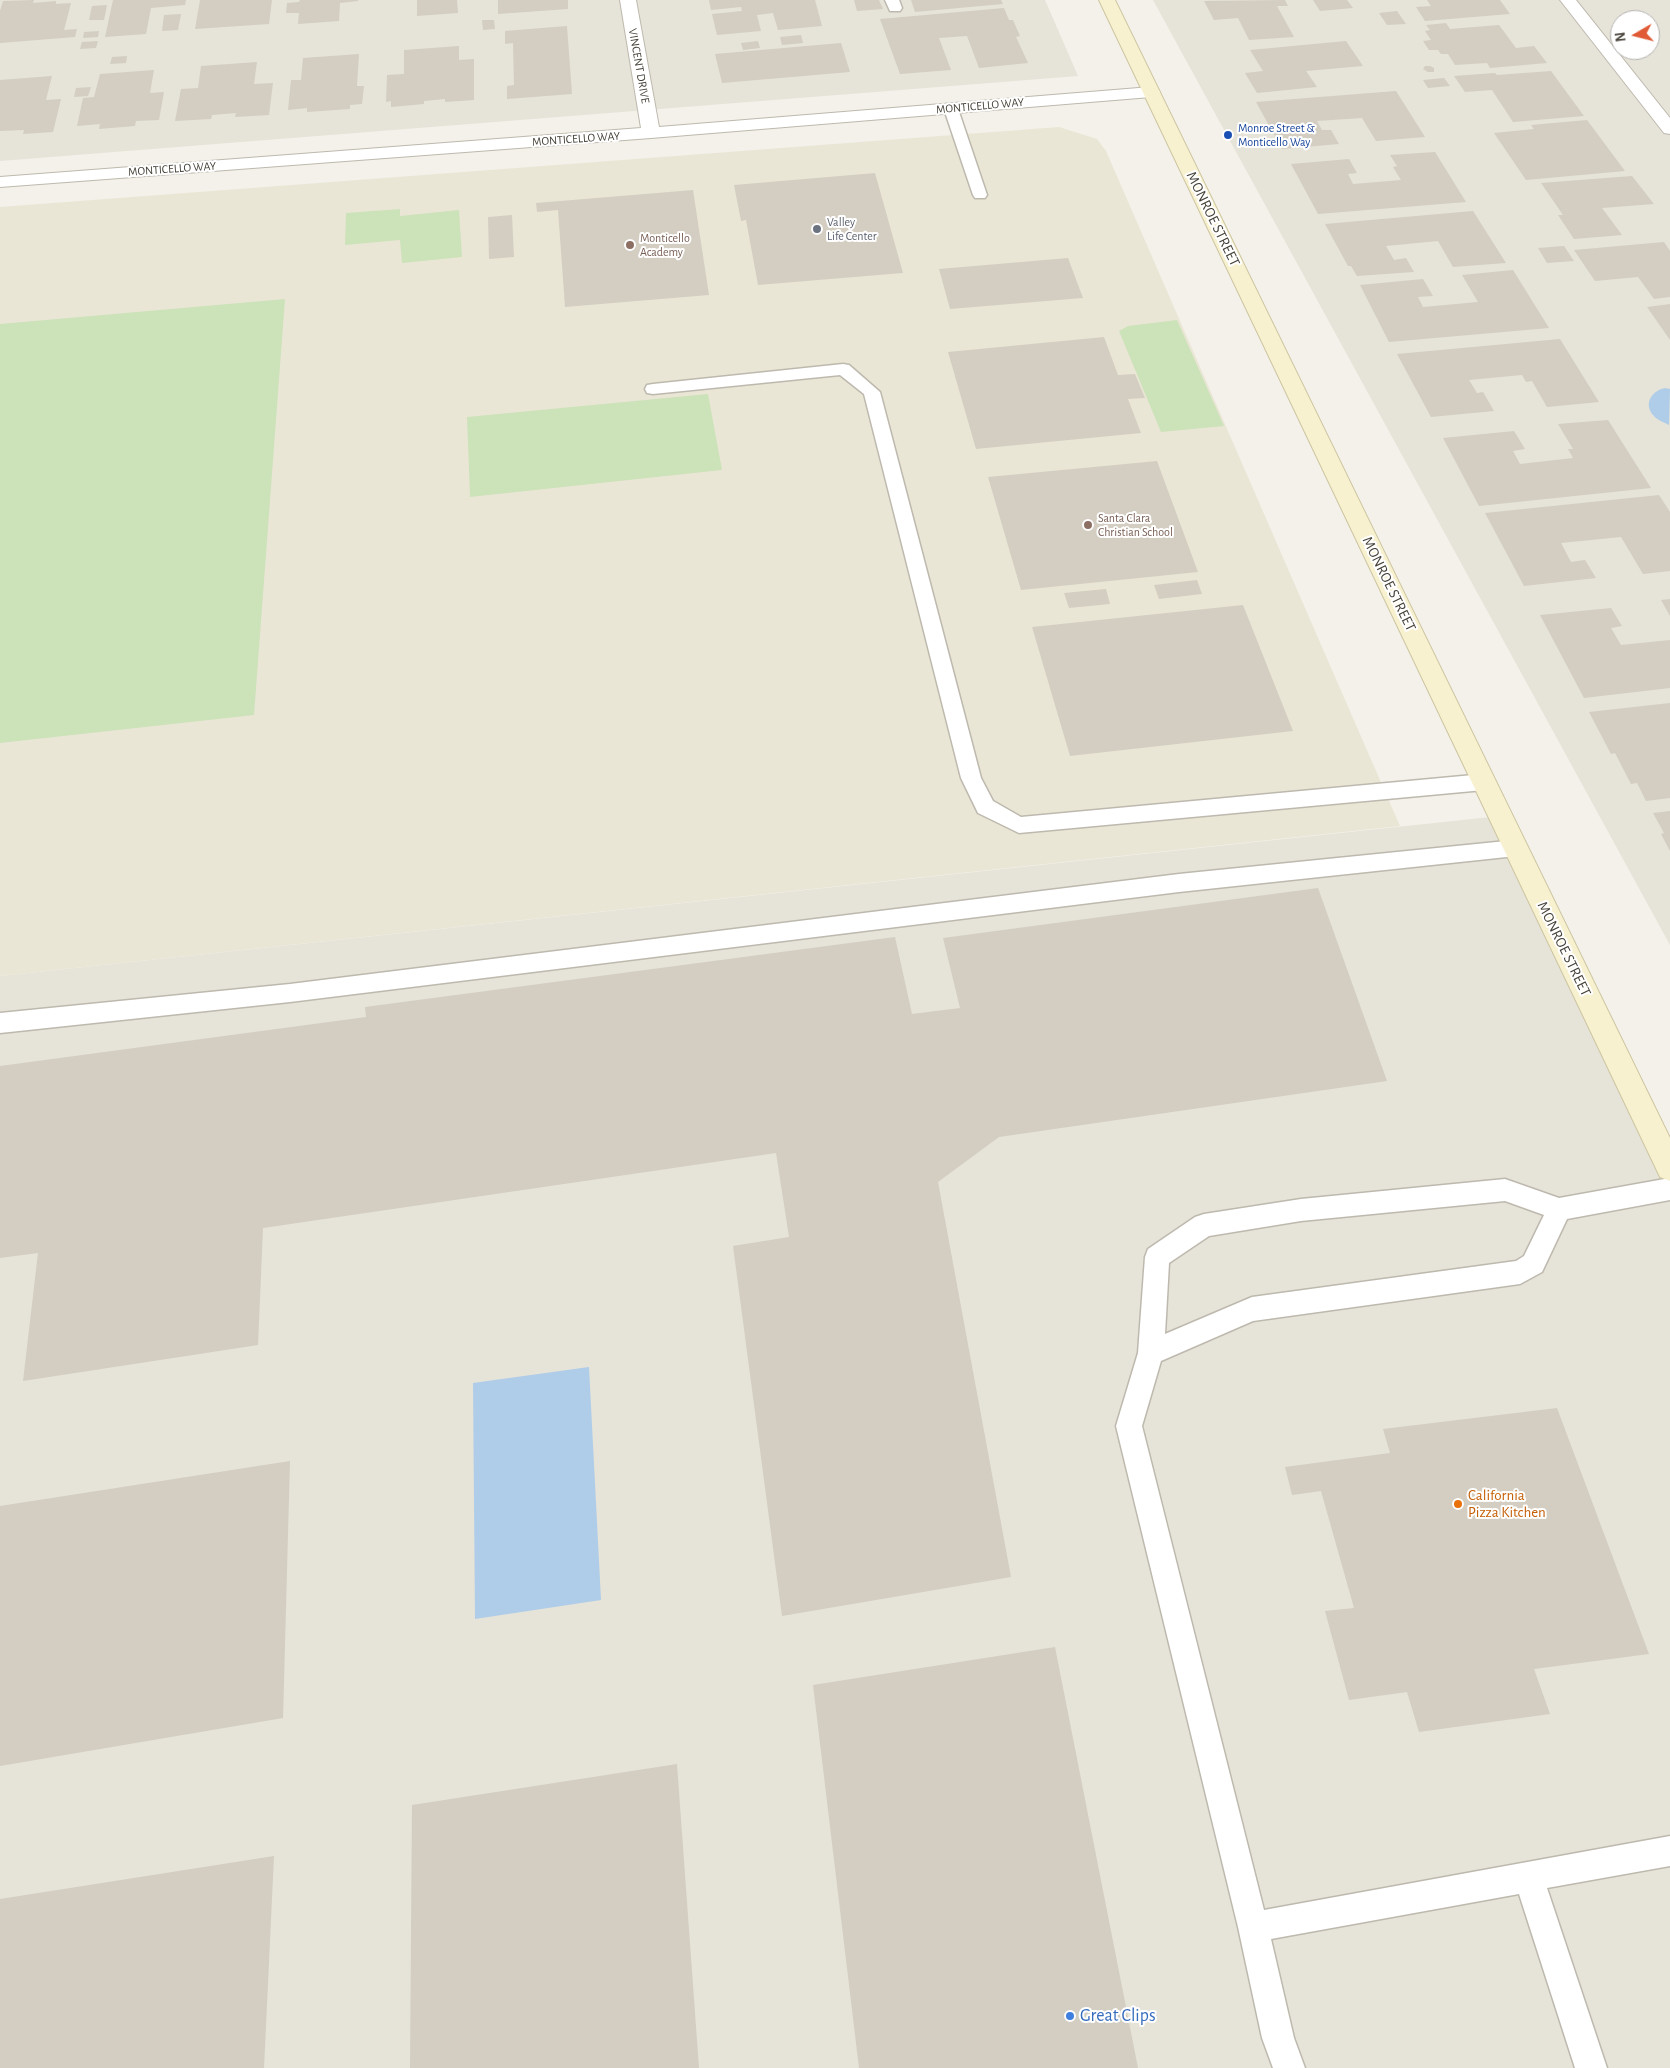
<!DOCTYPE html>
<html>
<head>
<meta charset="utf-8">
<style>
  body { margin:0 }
  #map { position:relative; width:1670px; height:2068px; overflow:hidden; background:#f3f1ea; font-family:"Alegreya Sans",sans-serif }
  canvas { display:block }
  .north { position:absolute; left:1610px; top:10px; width:50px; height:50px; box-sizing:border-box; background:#fff; border:1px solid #b5b3b0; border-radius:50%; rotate:262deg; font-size:14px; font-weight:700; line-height:20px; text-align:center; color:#464239 }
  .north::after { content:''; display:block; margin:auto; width:18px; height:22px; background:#e05b35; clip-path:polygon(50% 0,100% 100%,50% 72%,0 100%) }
</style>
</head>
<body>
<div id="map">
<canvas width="1670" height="2068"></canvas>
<div class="north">N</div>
</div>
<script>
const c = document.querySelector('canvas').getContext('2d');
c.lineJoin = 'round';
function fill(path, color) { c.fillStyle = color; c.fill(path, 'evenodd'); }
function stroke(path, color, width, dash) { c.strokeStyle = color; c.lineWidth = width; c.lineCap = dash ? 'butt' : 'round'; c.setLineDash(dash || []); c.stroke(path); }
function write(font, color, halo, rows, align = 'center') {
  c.font = font + ' "Alegreya Sans",sans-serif'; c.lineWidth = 4; c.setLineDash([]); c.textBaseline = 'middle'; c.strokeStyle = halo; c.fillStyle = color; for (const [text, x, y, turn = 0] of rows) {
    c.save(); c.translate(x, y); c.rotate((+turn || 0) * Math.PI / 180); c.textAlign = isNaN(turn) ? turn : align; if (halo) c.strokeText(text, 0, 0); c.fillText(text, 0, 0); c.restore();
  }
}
fill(new Path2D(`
  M0,0H1045L1078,76L0,161Z
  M1153,0H1670V945ZM1620,20H1650V50H1620Z
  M1500,816L1670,1168V2068H0V976Z`), '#e6e3d9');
fill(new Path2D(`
  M1059,127L1097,139L1106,151L1400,826L0,976V207Z`), '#eae6d6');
fill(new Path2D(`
  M400,209V216L459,210L462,257L402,263L400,240L345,245L346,213Z
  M285,299L254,715L0,743V324Z
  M1177,320L1224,426L1161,432L1119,331L1128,326Z
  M708,394L722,470L470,497L467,417Z`), '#cce2b9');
fill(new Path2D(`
  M1665,388L1670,389L1669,425C1664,422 1657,420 1654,416C1643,405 1651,391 1665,388Z
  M589,1367L601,1600L475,1619L473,1383Z`), '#afcde8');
fill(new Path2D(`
  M34,0L33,3L56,1V4L71,3L64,30L77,29L75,37L0,43V11L3,1Z
  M113,0H186L185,5L151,8L146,34L105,37Z
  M200,0H272L269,24L195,29Z
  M300,0H358V1L340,3L339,21L298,24L299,13H286L287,3L299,2Z
  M417,0H457L458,13L417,16Z
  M498,0H568V9L498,14Z
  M709,0H815L822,26L778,30L773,13L757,15L761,31L717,35L712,14L742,11L741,7L711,10Z
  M854,0H879L883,9L857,11Z
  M911,0H1001L1003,4L915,12Z
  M1285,0L1288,6H1277L1294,37L1249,40L1238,18L1214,20L1204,1Z
  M1313,0H1347L1353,8L1320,11Z
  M1427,0H1500L1510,14L1425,21L1416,7L1431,6Z
  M107,5L104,20H89L92,6Z
  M1004,8L1009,20H1013L1020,36L1016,37L1028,63L979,68L967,36L939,38L951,70L900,74L880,19Z
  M1397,11L1406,24L1387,25L1379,13Z
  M181,14L178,30L162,31L164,15Z
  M482,20H494L495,29L483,30Z
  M1446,23L1450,29L1499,25L1516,48L1534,46L1547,63L1490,68L1487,63L1455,65L1448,54H1441L1438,50H1429L1423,41L1431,40L1425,31L1430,30L1426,25Z
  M567,26L572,94L507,99V86L514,85L513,43L505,44V31Z
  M99,31L98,37L83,38L84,32Z
  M801,35L803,43L782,45L780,37Z
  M98,41L96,48L80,49L82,42Z
  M758,41L760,48L743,50L741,43Z
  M1346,41L1363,66L1306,71L1317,87L1257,93L1245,73L1263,71L1250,50Z
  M841,43L850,72L722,83L715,54Z
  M459,46V60L474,59V100L445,102V99L424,101V104L391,107V101L386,102L387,75L404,74V50Z
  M359,54L357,86H364L362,104L350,105V109L307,112V108L288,110L291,80H301L303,58Z
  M127,56L126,63L110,64L112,57Z
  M257,62L254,84L273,83L269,115L235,117L236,113L212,115L211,119L175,121L181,89L198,88L201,66Z
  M1430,66L1434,68V72H1428L1423,69L1425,66Z
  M154,70L150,93L164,92L159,120L136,121L135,126L99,129L100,124L77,126L83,98L94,97L100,74Z
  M1551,71L1584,116L1513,122L1492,90L1465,92L1454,76L1495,73L1497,75Z
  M52,76L46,100L61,99L53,132L23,134L24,130L0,131V80Z
  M1444,78L1450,86L1428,88L1423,80Z
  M91,87L88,96L74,97L76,88Z
  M1396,91L1425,137L1376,141L1362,118L1317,121L1322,130H1331L1339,144L1282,149L1256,102Z
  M1587,120L1625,171L1526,180L1494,133L1534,129L1531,125Z
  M1435,152L1466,202L1318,214L1291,164L1349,159L1357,173L1348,174L1353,184L1401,180L1393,167L1397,166L1390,155Z
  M875,173L903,273L758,285L746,220L741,221L734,185Z
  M1632,176L1654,204L1602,208L1622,235L1574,239L1558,215H1563L1541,183Z
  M693,190L709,295L565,307L558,210L537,212L536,203Z
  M1473,211L1506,263L1453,267L1438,241L1386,246L1394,260L1406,258L1414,272L1357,276L1351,266H1348L1325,224Z
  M512,215L514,257L489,259L488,217Z
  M1664,242L1670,251V297L1654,299L1638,277L1595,281L1574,250Z
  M1564,246L1574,261L1547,263L1538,248Z
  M1068,258L1083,298L950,309L939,269Z
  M1513,270L1549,328L1389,342L1360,285L1423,279L1433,296L1418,297L1423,307L1478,302L1462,275Z
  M1670,304V340L1647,307Z
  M1104,337L1118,375L1135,374L1145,398L1128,399L1141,433L976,449L948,352Z
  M1560,339L1599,402L1547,407L1532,381L1526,382L1522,375L1469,380L1477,393L1483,392L1494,411L1431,417L1397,354Z
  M1608,420L1651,488L1479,506L1443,438L1514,431L1525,449L1513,451L1520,464L1573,458L1568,449H1573L1558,424Z
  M1157,461L1198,572L1021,590L988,477Z
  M1659,495L1670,512V571L1643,574L1621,537L1561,543L1571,562L1585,560L1596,578L1524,586L1485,513Z
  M1197,580L1202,594L1159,599L1154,585Z
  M1106,589L1110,604L1069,608L1064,593Z
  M1670,599V616L1661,600Z
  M1243,605L1293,731L1070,756L1032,627Z
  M1611,608L1622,626L1611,628L1621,645L1670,640V688L1584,698L1540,615Z
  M1670,703V798L1646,801L1637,783L1631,784L1615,753L1611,754L1589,712Z
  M1670,811V851L1661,834L1664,833L1653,813Z
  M1318,888L1387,1081L999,1137L938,1182L1011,1577L782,1616L733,1246L789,1237L776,1153L263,1228L258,1345L23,1381L38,1253L0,1258V1066L366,1017L365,1007L895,937L912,1014L960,1008L943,938Z
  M1557,1408L1649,1654L1534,1669L1550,1714L1419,1732L1407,1692L1349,1700L1325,1611L1354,1608L1321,1491L1292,1495L1285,1467L1390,1453L1383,1429Z
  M290,1461L283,1718L0,1766V1506Z
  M1055,1647L1138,2068H859L813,1685Z
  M677,1764L699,2068H410L412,1805Z
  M274,1856L264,2068H0V1899Z`), '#d3cec1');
const lane = new Path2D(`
  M885,0H899L902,8L900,11H890Z
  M951,105L956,106L958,109L987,195L985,198H975L973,195L944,109L946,106Z
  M843,364L849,365L880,392L981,778L993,801L1021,817L1484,774L1491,776L1494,782L1491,788L1484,790L1019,833L978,813L961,778L864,394L840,375L653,394L647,393L645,389L647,385L653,384Z
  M1516,840L1523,842L1526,848L1523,854L1516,856L1179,892L290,1002L0,1033V1013L290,984L1179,874Z
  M1670,1178V1200L1567,1219L1542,1272L1520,1284L1253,1321L1161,1361L1142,1426L1264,1910L1670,1836V1866L1547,1888L1607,2068H1575L1519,1894L1271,1939L1294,2038L1305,2068H1273L1262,2038L1238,1927L1116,1426L1138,1353L1145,1257L1148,1249L1195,1217L1204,1214L1301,1199L1505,1179L1559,1198ZM1505,1201L1544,1215L1524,1256L1516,1261L1252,1297L1165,1334L1169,1263L1209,1236L1301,1221Z`);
const street = new Path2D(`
  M620,0H636L659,127L1151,87L1157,88L1160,92L1157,96L1151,97L651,138L0,187V177L641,128Z
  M1560,0H1576L1670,118V134L1664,133Z`);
const secondary = new Path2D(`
  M1099,0H1115L1670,1138V1181L1660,1177Z`);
stroke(lane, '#beb9ae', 3);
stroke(street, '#beb9ae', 2);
stroke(secondary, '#cdc5a0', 2);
fill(lane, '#fff');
fill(street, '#fff');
fill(secondary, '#f8f1cf');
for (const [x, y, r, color] of [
  [1228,135,5,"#1a4fb4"],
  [817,229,5,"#6b7280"],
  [630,245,5,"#8d6e63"],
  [1088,525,5,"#8d6e63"],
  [1458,1504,5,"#e8710a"],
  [1070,2016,5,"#3f7fe0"]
]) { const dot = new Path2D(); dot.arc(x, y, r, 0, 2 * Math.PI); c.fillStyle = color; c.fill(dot); stroke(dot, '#fff', 2); }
write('12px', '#464239', '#fff', [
  ["VINCENT DRIVE",639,66,80],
  ["MONTICELLO WAY",980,106,-5],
  ["MONTICELLO WAY",576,139,-4],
  ["MONTICELLO WAY",172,169,-4]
]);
write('12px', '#164399', '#fff', [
  ["Monroe Street &",1238,128],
  ["Monticello Way",1238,142]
], 'left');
write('12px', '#5b616d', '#fff', [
  ["Valley",827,222],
  ["Life Center",827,236]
], 'left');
write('12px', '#785e54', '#fff', [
  ["Monticello",640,238],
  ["Academy",640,252],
  ["Santa Clara",1098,518],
  ["Christian School",1098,532]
], 'left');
write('15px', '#464239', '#fff', [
  ["MONROE STREET",1213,219,64],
  ["MONROE STREET",1389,584,64],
  ["MONROE STREET",1564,949,64]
]);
write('15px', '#c56008', '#fff', [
  ["California",1468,1495],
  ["Pizza Kitchen",1468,1512]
], 'left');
write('18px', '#366cbe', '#fff', [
  ["Great Clips",1080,2016]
], 'left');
</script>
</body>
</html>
